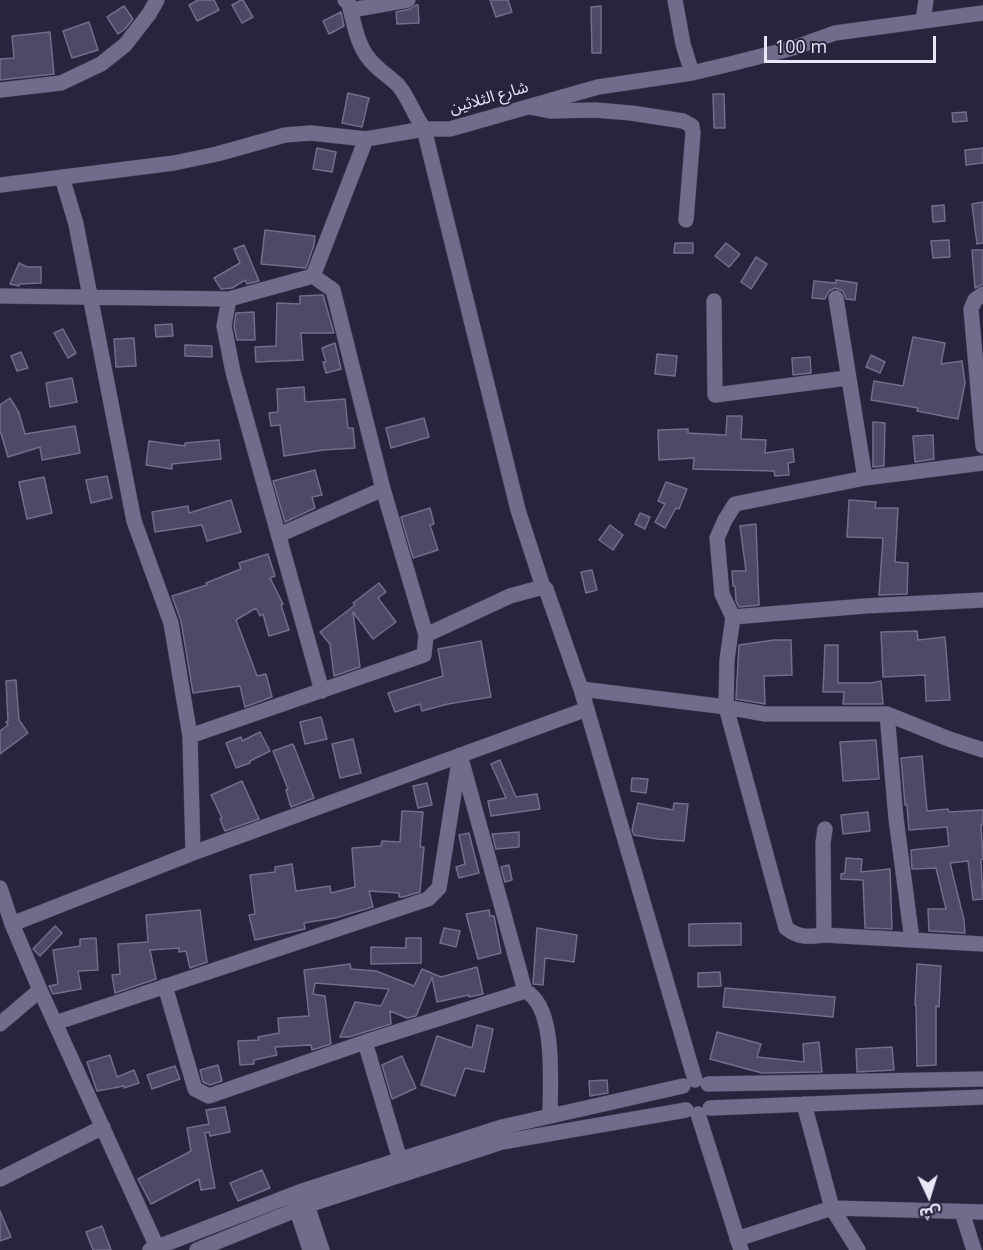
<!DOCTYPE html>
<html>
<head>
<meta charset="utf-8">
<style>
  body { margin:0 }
  #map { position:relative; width:983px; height:1250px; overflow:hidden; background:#27243e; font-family:"Open Sans","Noto Sans Arabic",sans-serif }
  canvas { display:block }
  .north { position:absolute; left:899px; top:1166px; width:60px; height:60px; -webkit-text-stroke:4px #27243e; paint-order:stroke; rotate:176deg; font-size:16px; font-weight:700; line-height:24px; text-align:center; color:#e8e7f8 }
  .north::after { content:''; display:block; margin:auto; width:21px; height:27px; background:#e8e7f8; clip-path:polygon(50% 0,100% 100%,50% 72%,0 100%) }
  .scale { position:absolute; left:764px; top:36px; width:172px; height:27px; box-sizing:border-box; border:3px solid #e8e7f8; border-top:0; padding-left:8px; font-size:18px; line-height:21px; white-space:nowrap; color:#e8e7f8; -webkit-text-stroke:4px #27243e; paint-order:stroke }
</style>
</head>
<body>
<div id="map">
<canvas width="983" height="1250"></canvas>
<div class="north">ش</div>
<div class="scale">100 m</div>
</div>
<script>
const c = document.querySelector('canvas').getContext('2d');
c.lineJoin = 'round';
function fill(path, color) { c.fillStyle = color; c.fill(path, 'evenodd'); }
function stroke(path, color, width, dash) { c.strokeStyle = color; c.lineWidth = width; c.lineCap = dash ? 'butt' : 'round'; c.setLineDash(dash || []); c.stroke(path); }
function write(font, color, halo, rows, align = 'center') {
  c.font = font + ' "Open Sans","Noto Sans Arabic",sans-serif'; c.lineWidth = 4.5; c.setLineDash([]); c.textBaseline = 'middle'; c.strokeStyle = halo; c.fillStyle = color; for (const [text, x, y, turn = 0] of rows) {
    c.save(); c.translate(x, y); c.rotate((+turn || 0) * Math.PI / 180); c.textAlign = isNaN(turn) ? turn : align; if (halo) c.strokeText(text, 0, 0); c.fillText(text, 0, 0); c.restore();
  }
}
const building = new Path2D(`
  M198,0H214L219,10L197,21L189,5Z
  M241,0H243L253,17L242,23L232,5Z
  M490,0H508L512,12L496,17Z
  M416,5H418L419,23L397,24L396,12L410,9Z
  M124,6L133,19L125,29L118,34L107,17Z
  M601,6V53H592L591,7Z
  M341,12L344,26L329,34L323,21Z
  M89,22L98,50L72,58L63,31Z
  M50,32L54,74L0,80V59L14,58L12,36Z
  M348,93L369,98L362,127L342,123Z
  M713,94H724L725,128H714Z
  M966,112L967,121L953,122L952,113Z
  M317,148L336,152L332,172L313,169Z
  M983,148V163L966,165L965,150Z
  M983,202V243L977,244L972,204Z
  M944,205L945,221L933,222L932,206Z
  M265,230L315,236L314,245L306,268L261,264Z
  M949,240L950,257L933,258L931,241Z
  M675,243H693V253H674Z
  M726,243L740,254L729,267L715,256Z
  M244,245L259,281L247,284L245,280L232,288L221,289L214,278L240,263L234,249Z
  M972,250H983V284L975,288Z
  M756,257L767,264L751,289L741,282Z
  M19,263L27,267H41V283L20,284L19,286L10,284Z
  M836,280L857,283L855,300L846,299L843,291L835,288L829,291L825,299L812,298L814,281L836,283Z
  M323,295L334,333H301L303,360L256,362L255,347L276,346L277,303L300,304V296Z
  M254,312L255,340H237L234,326L236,313Z
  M172,324L173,336L156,337L155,325Z
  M63,329L76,353L68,358L54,333Z
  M913,337L945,343L941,364L962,361L965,383L958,419L917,411L918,408L871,400L874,381L903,386Z
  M134,338L136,366L116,367L114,339Z
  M335,343L341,369L326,373L323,362H326L322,348Z
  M185,345L212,346V357L185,356Z
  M21,352L28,368L17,371L11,356Z
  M657,354L677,356L675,376L655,374Z
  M871,355L885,362L880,373L866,367Z
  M810,357L811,373L793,375L792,358Z
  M72,378L77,402L50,407L46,383Z
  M304,387L305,402L345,399L348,428H353L355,448L323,450L284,456L280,425L271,426L269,413L278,412L277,389Z
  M10,398L19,413L25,434L75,426L80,453L42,460L40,447L8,457L0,430V405Z
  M727,416H742L741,439L766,440L765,453L793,449L794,462L788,463L789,475L775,476L774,471L693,469L694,458L659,460L658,430L688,429V433L726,435Z
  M424,418L429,437L391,448L386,428Z
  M873,422L885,423L884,466L873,467Z
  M933,435L934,459L915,462L913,436Z
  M219,440L221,459L172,464V469L146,465L149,441L185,446V443Z
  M315,470L322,495L312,497L315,508L285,522L273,481Z
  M107,476L112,498L91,503L86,480Z
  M44,477L52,513L27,519L19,482Z
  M666,482L687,489L679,509L676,508L665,528L655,522L665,504L658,501Z
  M231,500L241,532L207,541L202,525L155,532L152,512L188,506L189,513Z
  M849,500L876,502L875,508H898L895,562L908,563L907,594L879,595L883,538L847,537Z
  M430,508L434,524L430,525L438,550L413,558L401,517Z
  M640,513L650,517L645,529L635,524Z
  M756,524L759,605L739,607L736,601L735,586H733L732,571H746L740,526Z
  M610,525L623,535L613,550L599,540Z
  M268,554L275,576L270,578L283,604L281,605L289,630L269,636L263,614L260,616L256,608L236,620L257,676L266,674L272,697L245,707L240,686L193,693L181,621L172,596L207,585L206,583L241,569L239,563Z
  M592,570L597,590L586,593L581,572Z
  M379,583L386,592L378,598L396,622L373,639L353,612L360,667L334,676L330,644L320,632L355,605L353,603Z
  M917,631L918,640L945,637L950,700L926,701L925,675L883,677L881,632Z
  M774,640H791L792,675L764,676L765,704L736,699L739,645Z
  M481,641L491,697L448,704L422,711L420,704L395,712L388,693L443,676L438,649Z
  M825,645H838V683H871L881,681L883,704H843L844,692H823Z
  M16,680L19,720L28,733L0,754V731L8,725L6,722L8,721L6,681Z
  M321,717L327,739L305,744L300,722Z
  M260,732L270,751L250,761V763L236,768L226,743L241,737L242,741Z
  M353,739L361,773L340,778L332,744Z
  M876,740L879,779L843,781L840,742Z
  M293,744L314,798L291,807L286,790L288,789L273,751Z
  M922,756L927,811L948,809L949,812L983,810V825H981L983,859L981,860L983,899L973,900L968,861L950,863L964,920L965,933L929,931L928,909H946L936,868L912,869L911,850L949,846L947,827L909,830L907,805H905L901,758Z
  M500,760L516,797L537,794L540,809L491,816L488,801L506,798L491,764Z
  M632,778L648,779L646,793L631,791Z
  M242,781L259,819L225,831L220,819L222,818L211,795Z
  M427,783L432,805L418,808L413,786Z
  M638,803L673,810L674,803L688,804L684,841L657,839L634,835L632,830Z
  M402,811L423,812L420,847H424L420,892L403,897H399V893L369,891L373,907L335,918L304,923L305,929L255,940L249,915L255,914L250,875L275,872V867L292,864L296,891L330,886L331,893L355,887L352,848L381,846L382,841L400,842Z
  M868,812L870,831L843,834L841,815Z
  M519,832V847L496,849L492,834Z
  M469,833L479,873L459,878L456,867L465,864L459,835Z
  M846,858L862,859L861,872L890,869L892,929L865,928L863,880L841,879V874L845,873Z
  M509,865L512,880L505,882L501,867Z
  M200,910L207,962L190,968L186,951L179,952V948L150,950L156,979L115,993L112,975L120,974L118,944L148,942L146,915Z
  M489,910L490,916H494L501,953L478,959L466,914Z
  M741,923V945L689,946V924Z
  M55,926L62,933L40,956L33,949Z
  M444,928L460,931L456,947L440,943Z
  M537,928L577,935L574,962L545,958L543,985L533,984Z
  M96,938L98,970L78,971L81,989L53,994L49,986L58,984L53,950L80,946V939Z
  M406,938H421V963L371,964V947L406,948Z
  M350,964L351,969L376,971L414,986L422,969L441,977L477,967L483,994L469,997V995L437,1002L432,977L416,1016L407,1018L390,1011L391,1024L349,1037H340L355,1002L381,1006L389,989L315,983L313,994L325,996L331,1044L312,1050L311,1045L275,1047L277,1055L254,1060V1064L240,1065L238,1041L259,1040L258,1037L279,1033L278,1018L309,1016L304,970Z
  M917,964L941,966L939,1007L936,1006V1065L917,1066L916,1005H915Z
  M720,972L721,986L698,987V973Z
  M725,988L835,997L833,1017L723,1007Z
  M477,1025L493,1029L484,1072L465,1068L455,1096L421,1085L437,1036L472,1048Z
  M717,1032L761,1044L757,1057L804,1062L803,1044L819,1042L822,1072L762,1073L710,1059Z
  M892,1047L894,1070L857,1072L856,1049Z
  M110,1055L117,1077L134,1070L139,1083L124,1088V1086L97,1091L87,1062Z
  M402,1056L416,1088L392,1099L382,1065Z
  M218,1065L222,1081L210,1085L203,1082L200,1070Z
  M175,1066L180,1079L152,1089L147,1075Z
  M607,1080L608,1093L590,1096L589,1081Z
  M225,1107L230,1132L210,1136L209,1132L205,1133L215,1188L201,1190L199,1179L151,1204L138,1179L191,1151L187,1128L209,1124L206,1110Z
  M262,1170L270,1188L238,1201L230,1183Z
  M0,1211L11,1237L0,1241Z
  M102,1226L111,1250H93L86,1232Z`);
fill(building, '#4c4a66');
stroke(building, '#706e8c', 1.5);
const minor = new Path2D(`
  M345,0L349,4C354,23 357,45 370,60C378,70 389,76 398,85C409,98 414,115 424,129L518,510L543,587
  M675,0L683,44L692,73
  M351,10L408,0
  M923,21L926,0
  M0,90L61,83L101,64L125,45L149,14L157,0
  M530,107L550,111L595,110L631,113L683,121L692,126L693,133L686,220
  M62,177L76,224L134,521L171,623L190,736L193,853
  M0,185L174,163L217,154L285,135L311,133L366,139L424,129H450L598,87L692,73L734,63L793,48L835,33L983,13
  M313,276L333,290L383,489L426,635
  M983,294L975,300L971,309L983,446
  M0,296L229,299L313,276L366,139
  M836,298L865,478
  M229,299L224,326L233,372L322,691
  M714,301L715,395L847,378
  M279,535L383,489
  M733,617L865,606L983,600
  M581,689L726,707L765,714H887L949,739L983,750
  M887,714L896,818L912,940
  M190,736L424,655L426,635L510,596L543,587L546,589L581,689L695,1080
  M825,829L823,843L824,935L983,944
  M0,888L12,924L40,990L157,1247
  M12,924L193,853L587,709
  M824,935C808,937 799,938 786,928L726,707L727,660L733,617L722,594L717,538L725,520L735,504L865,478L983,463
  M165,986L195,1089L209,1096L365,1042L525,991L460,755
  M525,991C557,1006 550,1086 550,1116
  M55,1023L428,899L439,888L459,761
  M0,1024L40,990
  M365,1042L400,1160
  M708,1084L983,1079
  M804,1104L832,1208L858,1250
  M710,1108L983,1097
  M698,1114L741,1250
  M0,1179L103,1127
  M304,1196L322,1250
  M294,1201L310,1250
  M962,1212L974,1250
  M737,1239L832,1208L983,1212
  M150,1250L302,1191L502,1127L683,1086
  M197,1250L308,1205L502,1142L686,1110`);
stroke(minor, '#444157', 16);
stroke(minor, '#6f6d8b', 15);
write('16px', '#e8e7f8', '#27243e', [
  ["شارع الثلاثين",489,98,-16]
]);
</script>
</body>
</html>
